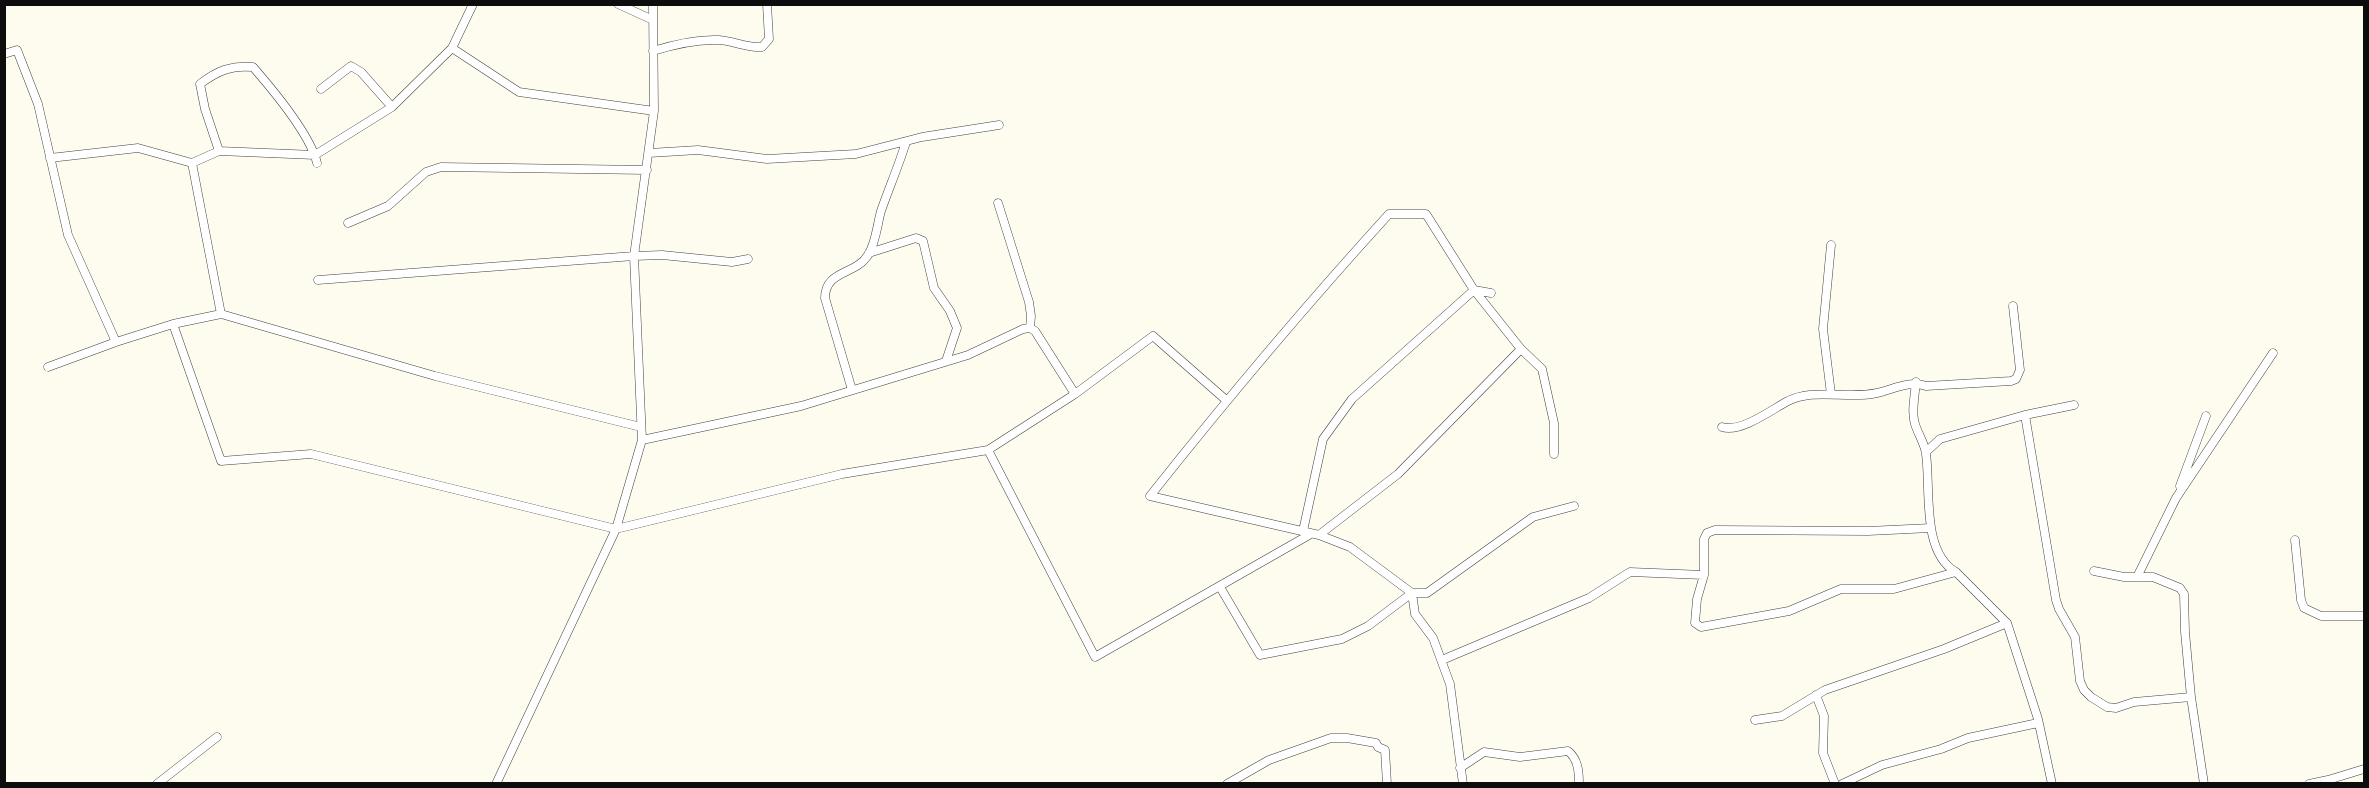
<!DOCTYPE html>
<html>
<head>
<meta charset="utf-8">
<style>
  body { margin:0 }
  #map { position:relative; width:2369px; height:788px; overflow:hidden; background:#fefcee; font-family:"PT Serif",serif }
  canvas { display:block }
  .frame { position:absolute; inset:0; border:6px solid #0d0d0d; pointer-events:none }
</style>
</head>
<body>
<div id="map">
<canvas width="2369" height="788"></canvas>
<div class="frame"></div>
</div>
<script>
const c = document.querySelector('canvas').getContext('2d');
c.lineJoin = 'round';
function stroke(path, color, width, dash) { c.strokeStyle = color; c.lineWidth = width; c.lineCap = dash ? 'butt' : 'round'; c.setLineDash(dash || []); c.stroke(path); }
const street = new Path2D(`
  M618,4L653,20
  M452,48L519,92L654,111
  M653,51C675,44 696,39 719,40C734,41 747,48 762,47L769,39L767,4
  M4,54L17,50L38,104L68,235L116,342
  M321,89L351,66L361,72L392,107
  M219,151L205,109L200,84C217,71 231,65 253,67C273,90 310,134 317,163
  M649,153L698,150L767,159L856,154L922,137L999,125
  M50,158L138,148L192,163L219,151L315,155L392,107L452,48L473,4
  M192,163L221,314
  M998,203L1029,302L1031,316L1030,328
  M348,223L388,206L426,172L441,167L647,170
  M1831,245L1823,329L1831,394
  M869,253L916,238L923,241L934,288L950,311L957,328L946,361
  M318,280L634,256L662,255L732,262L748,259
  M173,324L221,461L311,454L616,529L842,474L988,450L1075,394
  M48,367L116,342L173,324L221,314L435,376L641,427
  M1916,382C1915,395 1911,412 1915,424C1918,434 1925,444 1926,454C1931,489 1921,552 1956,572L2007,623L2038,719L2052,784
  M852,390L825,298C825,270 856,275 868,255C876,243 877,225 881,211C889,188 899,165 906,142
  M2025,415L2056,600L2059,609L2075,637L2080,681L2084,690L2091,697L2107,707L2116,708L2134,702L2191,697
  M1722,427C1740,433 1770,411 1786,402C1814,387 1847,400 1877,393C1894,389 1910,380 1926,386L2011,381L2016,379L2020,370L2013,306
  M642,440L801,406L968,355L1023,329L1030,328L1035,331L1075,394L1153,336L1226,400
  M988,450L1095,657L1309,535
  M1926,452L1940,439L2025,415L2074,405
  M2180,486L2206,416
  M1931,528L1868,531L1715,530L1707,533L1704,539V575L1697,599L1695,623L1701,627L1789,611L1841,589H1894L1956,572
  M1303,531L1323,439L1352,399L1474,290L1491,293
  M1319,535L1398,474L1521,349
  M2295,540L2301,600L2304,608L2321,616H2364
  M2094,571L2124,577H2153L2180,588L2184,594L2185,632L2191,697L2204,784
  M2137,577L2176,498L2273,353
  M1220,587L1260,655L1342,639L1368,626L1412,593H1427L1533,517L1574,506
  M1442,660L1589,598L1630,572L1704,575
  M1816,695L1824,716L1823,753L1835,784
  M1755,720L1782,716L1825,690L1944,649L2007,623
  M1460,768L1484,752L1520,757L1568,751C1578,759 1579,771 1579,784
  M157,784L217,737
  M496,784L616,529L642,440L634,256L654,111L653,4
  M1227,784L1269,760L1331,738H1347L1376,743L1378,747L1385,750L1387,784
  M1463,784L1450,684L1433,638L1415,614L1412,593L1350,547L1319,535L1150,496C1227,399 1306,305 1389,214H1426L1474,290L1521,349L1542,369L1554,423V454
  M1842,784L1882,765L1941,749L1968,738L2038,723
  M2309,784L2328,780L2364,769`);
stroke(street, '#404040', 9);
stroke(street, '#fff', 8);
</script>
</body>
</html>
